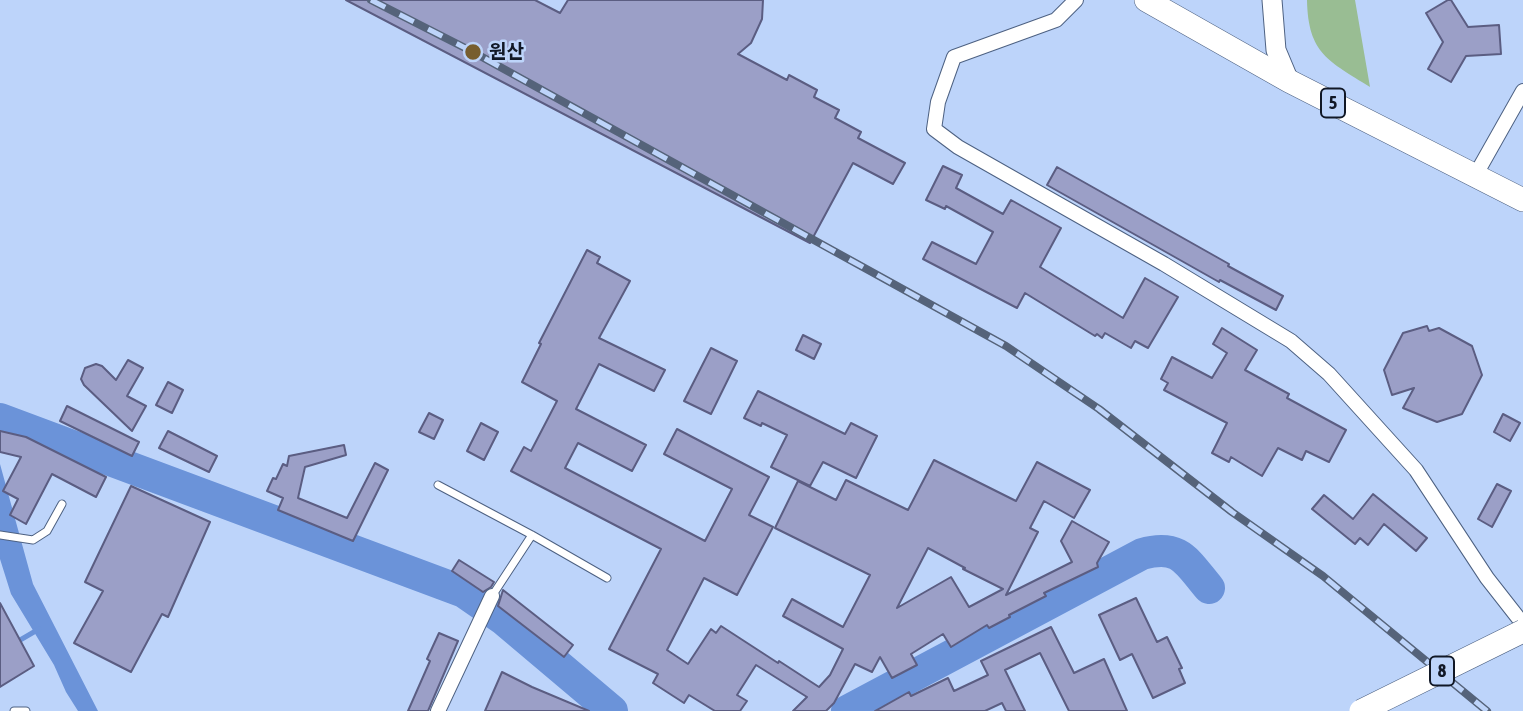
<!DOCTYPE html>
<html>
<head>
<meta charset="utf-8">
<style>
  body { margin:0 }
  canvas { display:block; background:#bdd4fa }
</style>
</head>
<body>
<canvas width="1523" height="711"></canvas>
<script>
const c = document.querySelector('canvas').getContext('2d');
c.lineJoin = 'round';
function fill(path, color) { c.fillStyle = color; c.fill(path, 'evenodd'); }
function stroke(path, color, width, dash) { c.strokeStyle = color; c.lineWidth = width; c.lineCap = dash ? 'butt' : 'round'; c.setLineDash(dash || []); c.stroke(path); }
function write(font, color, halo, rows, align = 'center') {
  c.font = font + ' "Asap Condensed","Noto Sans KR",sans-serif'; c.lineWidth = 5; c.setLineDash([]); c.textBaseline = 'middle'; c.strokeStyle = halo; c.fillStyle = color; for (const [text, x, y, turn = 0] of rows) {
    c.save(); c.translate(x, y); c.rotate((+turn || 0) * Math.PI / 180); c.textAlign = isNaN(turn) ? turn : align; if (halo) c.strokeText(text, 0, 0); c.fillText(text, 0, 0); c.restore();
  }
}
fill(new Path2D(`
  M1307,0H1355L1370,87C1329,61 1308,54 1307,0Z`), '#99bd93');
fill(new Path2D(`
  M0,464L33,584L98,711H78L66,692L54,665L11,594L0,559Z`), '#6b93d9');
stroke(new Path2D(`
  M15,643L39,629`), '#6b93d9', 5);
stroke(new Path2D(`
  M0,419L464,592L503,619L612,711
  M847,711L1142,554C1180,543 1187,562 1209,588`), '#6b93d9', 32);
const building = new Path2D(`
  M346,0H535L560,13L568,0H763L762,19L751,43L738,54L787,80L789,75L817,90L814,97L839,110L835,118L861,132L858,138L905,163L893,184L853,163L810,243Z
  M1448,0H1451L1468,27L1499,25L1501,54L1466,56L1451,82L1428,69L1443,42L1426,13Z
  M943,166L962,175L956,188L1003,214L1011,200L1061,228L1040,267L1123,318L1145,278L1178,297L1148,348L1135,341L1131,348L1105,333L1102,338L1097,334L1095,336L1025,293L1017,308L923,259L932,242L976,264L993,232L946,206L945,209L926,200Z
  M1057,167L1229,264L1228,266L1283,296L1276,310L1220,280L1219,282L1047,185Z
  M587,250L600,257L597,263L630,281L599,338L665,370L654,391L599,364L576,409L646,445L632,471L578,443L565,468L705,541L732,489L664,454L677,429L769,477L749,515L773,527L737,595L704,578L667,650L688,664L711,629L716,633L721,626L778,663L779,661L819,687L830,675L843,649L783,616L792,599L843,627L870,575L775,528L798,481L836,500L846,480L908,510L934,460L1016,501L1037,462L1090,490L1074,518L1044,501L1030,528L1038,532L1006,595L1072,562L1061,541L1072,521L1109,542L1097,563L1098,567L1044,593L1046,596L1009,615L1010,617L989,628L987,625L951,647L943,634L911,654L917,665L892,678L880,657L872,672L855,664L834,703L826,711H793L807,697L756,665L737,695L747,701L740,711H715L689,695L684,703L653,683L658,674L609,649L661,549L511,471L524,447L531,451L557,401L522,382L541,344L539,343ZM928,548L965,568L963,569L1003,589L969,607L951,577L897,608Z
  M1427,326L1429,331L1439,328L1472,346L1482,375L1462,414L1437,422L1403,408L1414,388L1392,395L1384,370L1403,333Z
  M1222,328L1257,350L1245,370L1289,394L1287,398L1346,430L1329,462L1306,451L1302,460L1278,448L1262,476L1231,457L1229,462L1212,453L1227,423L1164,390L1168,383L1161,379L1172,357L1212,378L1227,353L1213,344Z
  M803,335L821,344L814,359L796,350Z
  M711,348L737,361L711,414L684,401Z
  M128,360L143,368L127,396L146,406L132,431L84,385L81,379L85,368L96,364L102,366L116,380Z
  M168,382L183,390L172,413L156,405Z
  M758,391L845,434L851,423L877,436L856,478L823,462L810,486L771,467L787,435L762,423L761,426L744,418Z
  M67,406L139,442L132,456L60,421Z
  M429,413L443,420L434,439L419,432Z
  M1503,414L1520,423L1510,441L1494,432Z
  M481,423L498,432L484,460L467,451Z
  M0,431L26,437L106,477L96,497L52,474L26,524L10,515L18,499L3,491L21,457L0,452Z
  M168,431L217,456L209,472L159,448Z
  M344,445L346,455L305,467L298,498L347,518L375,463L388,470L353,541L278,510L283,498L267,491L273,478L276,479L283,464L287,466L289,456Z
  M1497,484L1511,491L1492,527L1478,519Z
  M131,486L210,522L168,617L162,614L131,672L74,643L103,591L85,582Z
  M1373,494L1427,538L1416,551L1384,524L1368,545L1360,538L1355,544L1312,509L1324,495L1353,519Z
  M459,560L494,582L491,587L483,592L452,571Z
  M503,590L573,645L564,657L498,606Z
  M1136,598L1157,642L1167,637L1182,668L1179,669L1185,683L1153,698L1132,654L1120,660L1099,615Z
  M0,603L34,666L0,687Z
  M1051,627L1074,673L1104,659L1127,711H1069L1040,653L1005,670L1025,711H1006L1002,703L985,711H875L909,692L911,696L948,678L954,691L988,675L981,661Z
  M439,633L458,641L428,711H408L430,661L427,659Z
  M502,672L532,687L589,711H485Z`);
fill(building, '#9b9fc7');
stroke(building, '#5b5d82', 2);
const service = new Path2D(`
  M438,485L532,535L607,578
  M0,535L33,540L47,531L62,504
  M492,596L532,535
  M14,711H26`);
const minor = new Path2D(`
  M1076,0L1056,20L954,57L938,102L934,129L958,147L1164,264L1291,341L1329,374L1416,470L1487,578L1523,624
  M1475,176L1523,91
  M438,711L492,596`);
const secondary = new Path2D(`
  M1272,0L1276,50L1289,81`);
const trunk = new Path2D(`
  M1146,0L1289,81L1523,200`);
stroke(service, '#4d6182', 9);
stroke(minor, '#4d6182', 16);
stroke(secondary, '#4d6182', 21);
stroke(trunk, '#4d6182', 24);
stroke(service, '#fff', 7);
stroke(minor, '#fff', 14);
stroke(secondary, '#fff', 19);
stroke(trunk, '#fff', 23);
const rail = new Path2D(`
  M371,0L473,52L1006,346L1099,409L1232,512L1323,576L1487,711`);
stroke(rail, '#55637a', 8);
stroke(rail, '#bdd4fa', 5, [16]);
const trunkBridge = new Path2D(`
  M1361,711L1523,631`);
stroke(trunkBridge, '#4d6182', 24, []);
stroke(trunkBridge, '#fff', 23);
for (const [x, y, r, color] of [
  [473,52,9,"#775e2f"]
]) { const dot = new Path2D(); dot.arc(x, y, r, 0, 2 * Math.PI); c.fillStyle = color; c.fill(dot); stroke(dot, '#bdd4fa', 2.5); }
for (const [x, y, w] of [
  [1333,103,24],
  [1442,671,24]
]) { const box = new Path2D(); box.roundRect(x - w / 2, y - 14.5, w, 29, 5); c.fillStyle = '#bdd4fa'; c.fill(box); stroke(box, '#111826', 2); }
write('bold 18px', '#111826', null, [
  ["5",1333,103],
  ["8",1442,671]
]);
write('bold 19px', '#111826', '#bdd4fa', [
  ["원산",489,52]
], 'left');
</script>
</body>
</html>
